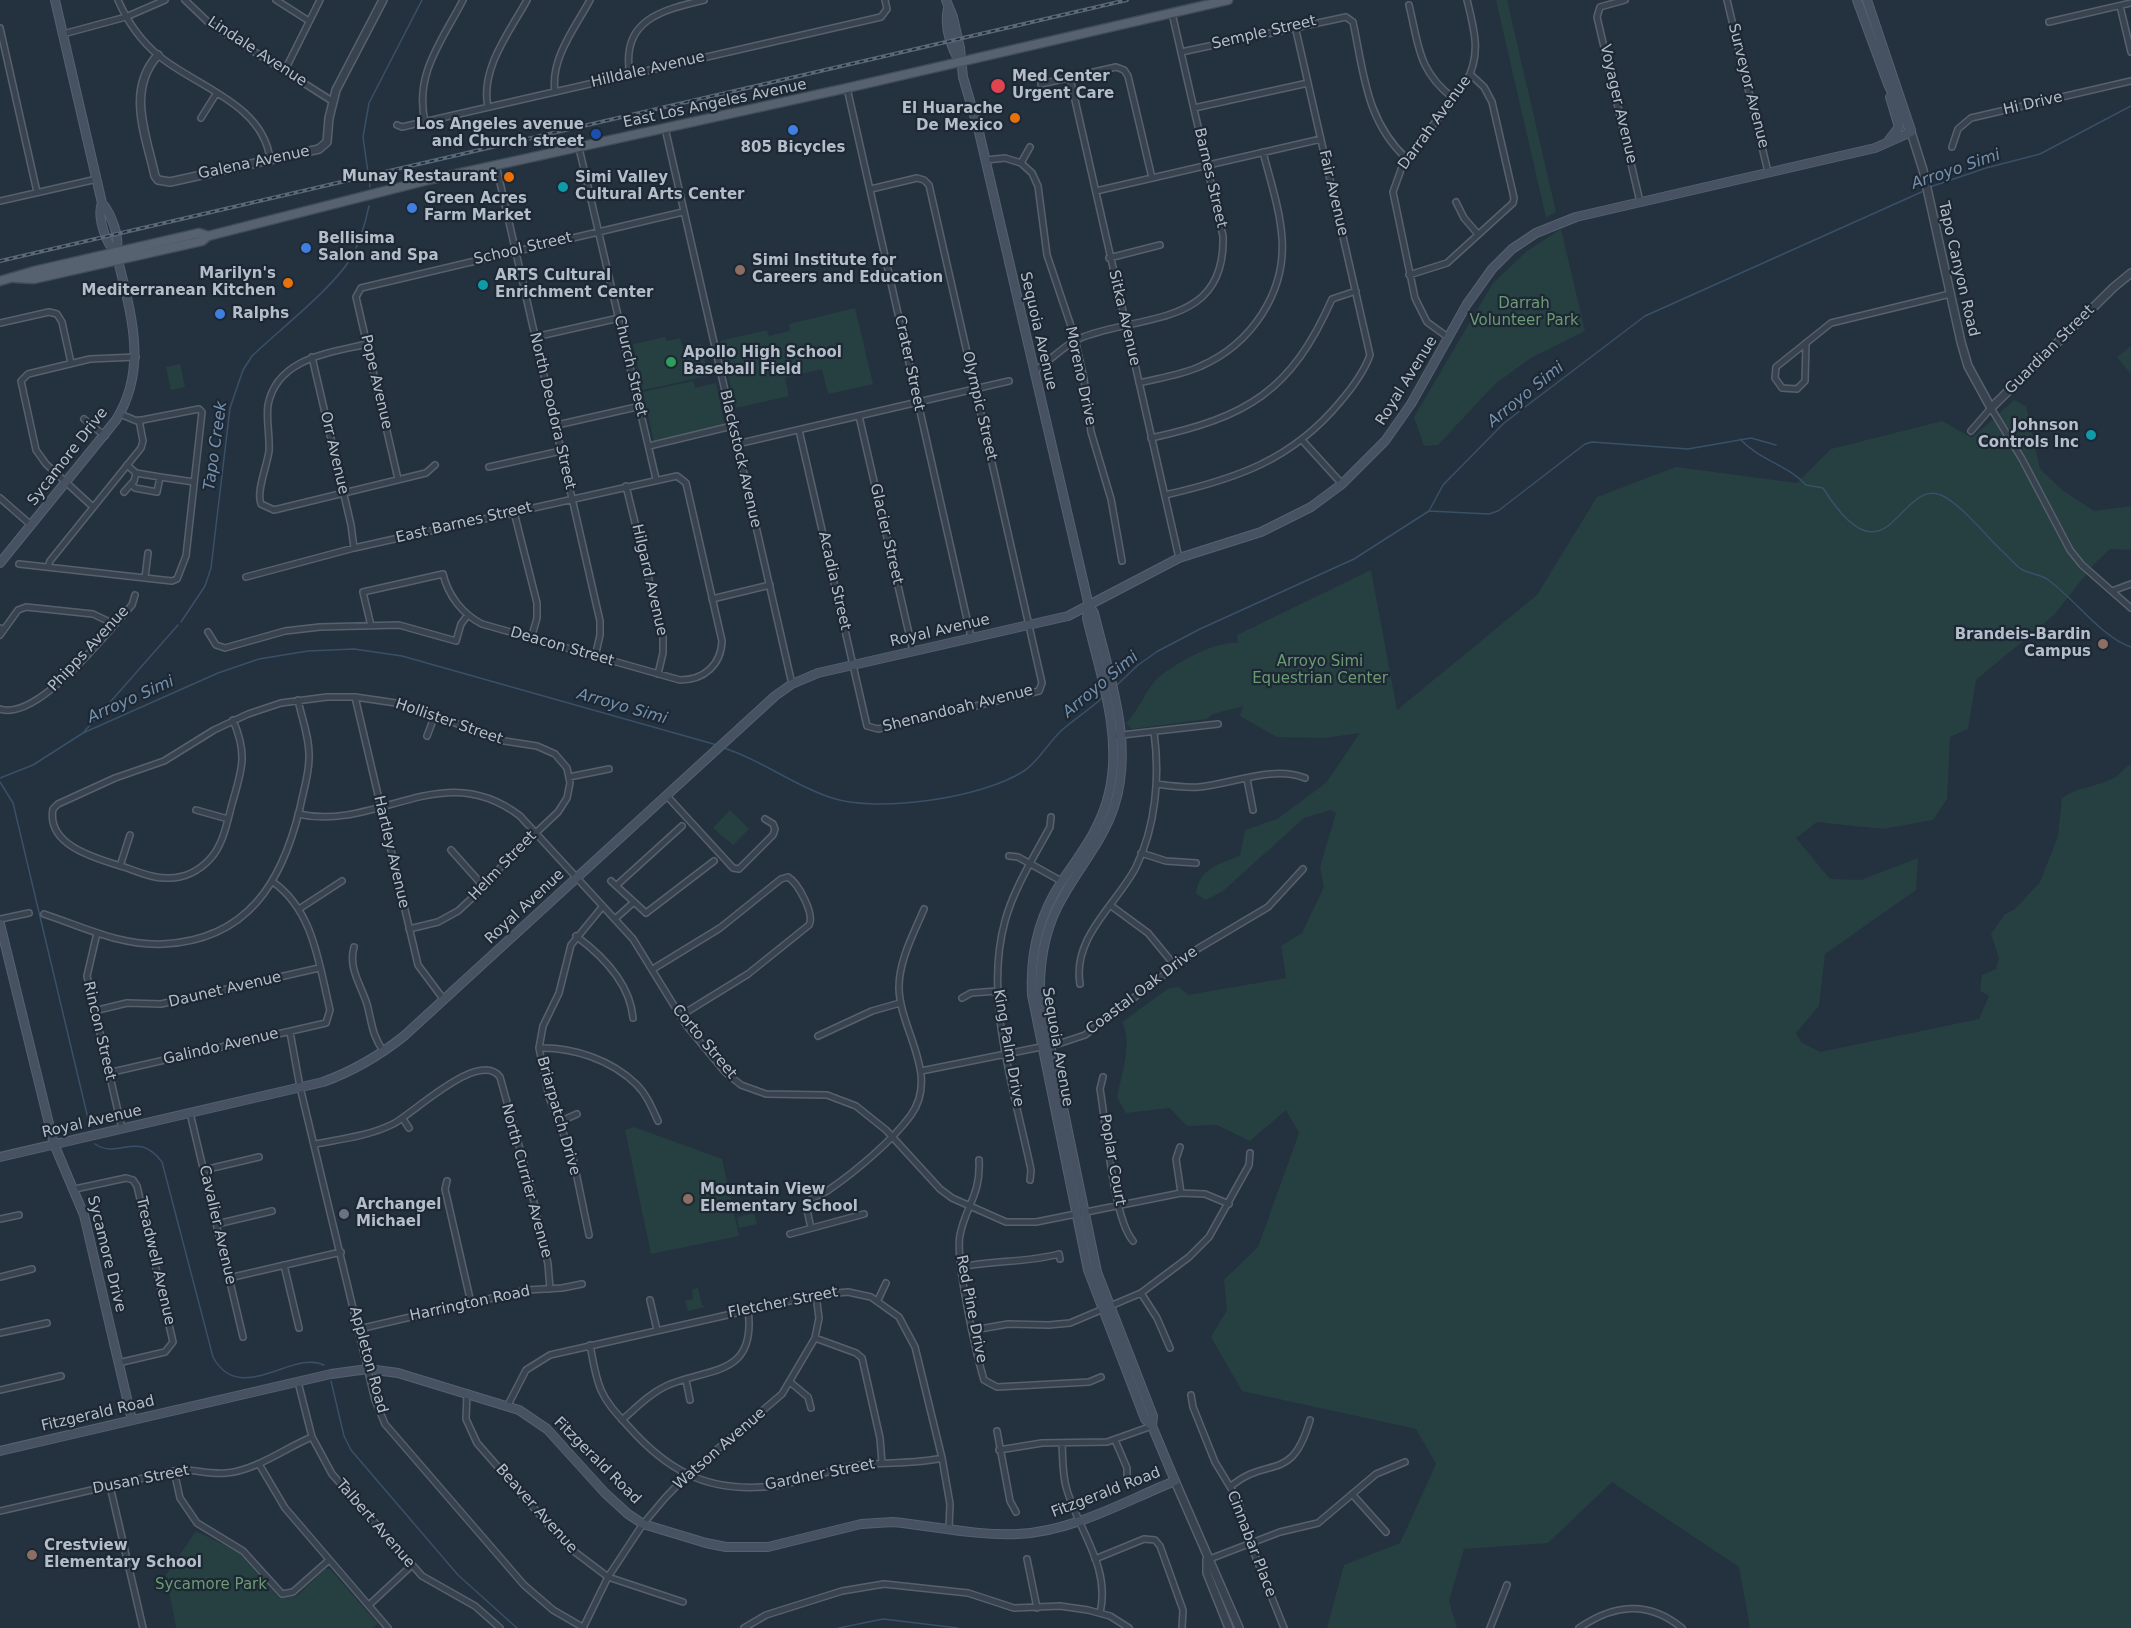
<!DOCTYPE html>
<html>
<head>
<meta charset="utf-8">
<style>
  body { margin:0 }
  canvas { display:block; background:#24313f }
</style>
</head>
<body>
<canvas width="2131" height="1628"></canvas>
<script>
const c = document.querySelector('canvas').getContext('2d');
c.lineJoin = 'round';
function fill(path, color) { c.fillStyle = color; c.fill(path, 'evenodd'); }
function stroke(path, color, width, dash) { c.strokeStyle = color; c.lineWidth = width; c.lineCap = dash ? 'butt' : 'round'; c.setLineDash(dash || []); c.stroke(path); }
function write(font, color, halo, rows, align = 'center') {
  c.font = font + ' "DejaVu Sans",sans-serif'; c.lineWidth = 4.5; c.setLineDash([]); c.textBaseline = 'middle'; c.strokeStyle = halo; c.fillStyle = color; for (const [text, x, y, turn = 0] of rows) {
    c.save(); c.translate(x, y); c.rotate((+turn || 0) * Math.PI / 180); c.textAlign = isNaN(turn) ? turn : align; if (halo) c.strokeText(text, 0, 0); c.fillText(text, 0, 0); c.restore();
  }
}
fill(new Path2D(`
  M1496,0H1507L1556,212L1546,218Z
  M1561,229L1585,331L1531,358L1495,384L1438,445L1424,446L1414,417L1493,283L1527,251Z
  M855,308L873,384L828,394L822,369L785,378L789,396L736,408L720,341L767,330L769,336L790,331L789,324Z
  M665,337L667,341L680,338L683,348L701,344L708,376L643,390L633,344Z
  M2131,346V374L2117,357Z
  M180,364L185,387L171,390L166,367Z
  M693,381L695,388L716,383L725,426L654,442L643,392Z
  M2014,400L2026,406L2040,469L2062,490L2094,511L2131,506V550L2110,549L2095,563L2054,615L1976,680L1968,729L1950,737L1947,799L1933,820L1883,829L1817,822L1796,838L1830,879L1861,880L1918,858L1916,890L1825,954L1819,1006L1796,1033L1801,1042L1820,1052L1979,1019L1989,996L1980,991L1982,975L1996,969L1999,958L1991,934L2005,914L2014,910L2040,882L2058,836L2062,798C2078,787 2095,787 2112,779C2119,776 2124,768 2131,764V1628H1750L1739,1567L1612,1482L1548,1543L1464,1549L1449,1601L1457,1628H1327L1344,1565L1400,1543L1436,1464L1416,1429L1242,1391L1211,1337L1227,1310L1224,1280L1258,1247L1299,1133L1286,1110L1250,1141L1217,1125L1187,1126L1170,1108L1126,1113L1117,1097C1121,1076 1133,1042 1122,1022L1169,988L1179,987L1188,995L1286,978L1281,946L1302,933L1324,887L1320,867L1336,813L1331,810L1304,818L1223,891L1206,900L1196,894C1198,869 1220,863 1240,856L1245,830L1277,819L1326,783L1360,733L1324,738L1277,737L1240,716L1243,706L1213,714L1207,719L1132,729L1126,723C1138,711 1144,694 1155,681C1170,665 1217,640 1238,643L1237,635L1371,570L1397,710L1537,595L1597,497L1676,467L1797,483L1831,449L1942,421L1972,438Z
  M730,810L749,829L733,845L713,828Z
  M634,1127L722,1159L739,1236L651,1254L625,1130Z
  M754,1213L757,1224L739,1228L737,1217Z
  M698,1288L702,1305L705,1307L688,1311L685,1301L693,1299L692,1290Z
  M196,1531L238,1552L279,1598L297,1596L325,1569H330L378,1624L372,1628H176L166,1575Z`), '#263f40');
stroke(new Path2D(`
  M370,187L363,137L369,103L422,0
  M1930,187L1986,168L2040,154L2131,106
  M1740,439C1759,460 1788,465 1806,485L1823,488C1888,591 1899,478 1941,495C1961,504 1985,535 2001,550C2008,556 2014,564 2021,569C2029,574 2039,574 2047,579C2074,598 2101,637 2131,647
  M1429,511L1489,514L1498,511L1585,444L1592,442L1688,449L1751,438L1776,445
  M181,622L205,586L211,568L230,408L243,370L252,356C279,330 333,288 351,258C360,242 365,225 369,206
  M1117,685L1138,665L1158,651L1200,629L1354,559L1429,511L1443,485L1504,423L1645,316L1926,190
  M83,733L178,625
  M724,748C762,760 794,786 832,798C879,813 982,798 1024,771C1039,761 1048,743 1061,731C1075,718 1091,709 1104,696
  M0,778L33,765L83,733L218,673L259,659L308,651L354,649L402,656L717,745
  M0,782L13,803L90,1127
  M95,1144C119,1160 137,1129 162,1162L213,1357C240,1407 293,1349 324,1365
  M331,1381L344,1436L351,1450L458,1575L517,1628
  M839,1628L883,1619L958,1628`), '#385068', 1.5);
const minor = new Path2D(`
  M118,0C127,21 141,41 159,56C197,87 263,104 270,159
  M185,0L209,23L332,101
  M276,0L309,21
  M1625,0L1600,7L1597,17L1640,202
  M1727,0L1768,172
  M1409,5C1419,46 1418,71 1453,98
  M2120,6L2131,52
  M2049,22L2131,3
  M0,28L37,192
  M63,34L126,17L165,0
  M1181,52L1346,17L1353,22C1364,74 1366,121 1407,159
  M285,70L320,0
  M630,75C620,20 662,10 704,0
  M1070,78L1179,558
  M1041,84L1116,67L1124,70L1128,76L1152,178
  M847,88L971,637
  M555,92C550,59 575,28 590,0
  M488,107C480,69 509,33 527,0
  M1194,108L1308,83
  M201,118L216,94
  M425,122C414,74 442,41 463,0
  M397,125L402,127L881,17L887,9L885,0
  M665,128L792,684
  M1952,147L1958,129L1971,118L2131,81
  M579,148L656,479
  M986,160L1005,158L1021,163L1032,173L1038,186L1047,255L1074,335L1084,379L1091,432L1111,499L1122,561
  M1021,163L1030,147
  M496,165L600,621V635L595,657
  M1096,191L1321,139
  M0,201L97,179
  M1456,202L1464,218L1477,233
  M1109,258L1160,245
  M1409,275L1447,263L1513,203L1514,198L1492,102L1484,87L1470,74
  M0,323L49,312L57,314L62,322L71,363
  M535,337L619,318
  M1449,338L1427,322L1415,298L1393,192L1403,164L1466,82C1482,54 1474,29 1467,0
  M1806,343L1805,381L1797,389L1782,388L1775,378L1776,367L1831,323L1950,294
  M367,344C329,353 277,358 268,405C266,420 270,436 269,451C267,466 256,492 261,504L274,510L426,473L435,465
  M312,357L351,525L354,548
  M1034,371C1051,361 1064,344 1083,337C1143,314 1226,327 1223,236L1172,13
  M1139,383C1159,378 1182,375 1201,366C1251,344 1286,293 1282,238C1280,209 1270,180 1263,152
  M859,416L913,651
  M84,419L105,436
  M557,425L641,406
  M799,430L867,726L878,729L1039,691L1042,683L929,185L924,180L917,178L871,189
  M1971,431L1991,408L2022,459L2070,550L2082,565L2131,608
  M1151,438C1247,417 1291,392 1332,299L1356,291
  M1302,440L1342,484
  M737,444L1009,381
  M649,446L732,426
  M489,467L561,451
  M160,477L194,482
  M398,479L356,297L361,288L683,212
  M131,484L135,488L157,492L160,477L136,473
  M626,486L663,637V653L658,674
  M124,492L134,481L136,473L127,465
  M1165,495C1236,479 1292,460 1340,402C1352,388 1364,372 1370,355L1295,26
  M0,498L31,525
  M93,507L46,464L36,450L21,381L28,374L90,359L136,357
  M514,512L537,603V618L531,639
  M19,564L172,581L177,579L186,556L202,412L199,409L137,421L120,414
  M48,567L50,561L141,448L143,441L139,420
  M246,577L354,548L677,476L686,483L722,641C721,665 704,680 680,680L482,624C462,614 448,595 443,574L363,592L371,626
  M145,578L148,553
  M2112,591L2131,584
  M712,599L770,585
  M208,632L216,645L225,648L285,631L320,627L399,625L456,641L461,624L467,616
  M0,635L18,610L26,607L93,614L114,624
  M355,697L418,965L444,1000
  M0,709C38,722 109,630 132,605L135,595
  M233,720C248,755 242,769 232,804C227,823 223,845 210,859C199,871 184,878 169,878C154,879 139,872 124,867C98,859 46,846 53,809L58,804L115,778L164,761L214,730L248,714L281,703L327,697H355L396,703L435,715L498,740L537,746L555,754L567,768L570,783L567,798L558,812L505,862L484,887L458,911L438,922L409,929
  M427,736L435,715
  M1113,736L1218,724
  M569,777L609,769
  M1247,779L1253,810
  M1157,784C1171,786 1185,788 1199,787C1232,784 1273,765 1305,778
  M667,796L733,868L739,869L773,835L775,829L773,824L765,819
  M196,810L228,819
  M298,814C378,832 442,756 520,816L633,939L686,1025L725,1072L741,1085L766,1094L827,1095L856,1106L886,1130L940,1189L952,1198L1006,1222H1036L1181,1193L1205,1194L1229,1204
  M451,850L484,887
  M1141,853L1166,861L1196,863
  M1009,856L1018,857L1063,882
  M120,866L130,835
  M611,881L646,913L714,861
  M617,885L682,826
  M1110,905L1148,933L1176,967
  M299,909L342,881
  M44,914C83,927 121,946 163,944C248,940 282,882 300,808C303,792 309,775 309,758C310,739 302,719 298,700
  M0,919L29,913
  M615,919L634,902
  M97,933L87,976L122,1129
  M576,936C603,956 630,983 633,1018
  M354,947C348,968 361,985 367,1004C372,1023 372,1036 384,1052
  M653,969L720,928L781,879L788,877C798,883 815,914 809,925L748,974L680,1016
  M1080,984C1072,937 1117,904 1136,867C1156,826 1160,776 1154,732
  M962,998L971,993L997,991
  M94,1011L127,1003L161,1004L319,968
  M290,1032L300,1087L375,1400L385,1424L524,1585L553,1610L584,1628
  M818,1036L872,1011L900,1003
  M539,1048C573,1047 612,1060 637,1085C647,1095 652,1108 658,1121
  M921,1071L1061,1043L1085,1035L1199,948L1268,907L1303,869
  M108,1073L326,1023L330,1010C319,965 314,911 273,882
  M1103,1077L1100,1089C1106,1123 1113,1218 1133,1241
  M190,1113L243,1337
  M403,1119L409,1128
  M559,1122L577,1114
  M316,1144C341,1139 369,1136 393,1124C413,1114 479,1049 500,1077L531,1189L548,1264L550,1289
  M1180,1147L1176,1159L1181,1193
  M979,1160C981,1195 966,1205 960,1235C955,1260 976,1353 984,1380L997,1387L1089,1382L1101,1377
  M204,1170L259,1157
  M1030,1180L1031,1170C1015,1092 983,1000 1005,921C1014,888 1034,857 1050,827L1051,817
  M447,1181L445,1189L471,1303
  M75,1189L126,1178L133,1180L137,1186L173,1342L165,1352L118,1363
  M0,1219L19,1215
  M217,1224L272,1211
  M811,1228L807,1210L810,1200C816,1195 824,1194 830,1189C856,1171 893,1140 911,1115C940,1074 899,1029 899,987C899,960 914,933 924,909
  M790,1234L864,1214
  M589,1235L573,1158L549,1097L539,1048L543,1026L559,993L571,945L603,906
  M284,1265L299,1328
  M961,1267C994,1260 1026,1263 1059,1254L1060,1259
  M0,1277L32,1269
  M229,1278L341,1252
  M1141,1293L1157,1318L1170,1348
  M650,1300L657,1330
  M878,1300L886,1283
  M359,1329L527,1290L562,1288L582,1284
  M974,1330L1008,1324L1049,1325L1070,1323L1141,1293L1189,1257L1209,1237L1249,1165L1250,1153
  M0,1333L47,1323
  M815,1338L856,1353L862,1358L880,1438L882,1463
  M590,1345C593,1360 595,1376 601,1390C607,1404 618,1415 628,1426C666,1469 704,1491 763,1487C794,1486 822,1471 852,1466C882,1461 912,1465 942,1458
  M686,1380L690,1400
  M298,1382L312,1437L332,1474L422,1576L475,1606L500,1628
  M790,1382L808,1397L811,1408
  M0,1390L61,1376
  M467,1393L466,1419L477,1443L567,1546L608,1577L683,1602
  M1191,1395L1193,1407L1215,1462L1238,1500L1250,1543L1284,1628
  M508,1405L526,1370L550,1355L816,1295L848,1292L871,1297L899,1317L915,1347L942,1458L950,1504L949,1528
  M622,1420C636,1408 649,1394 666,1386C708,1367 757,1378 748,1309
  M997,1431L1010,1501L1016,1512
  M1115,1440L1127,1468V1478
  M1062,1444C1063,1459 1062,1475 1067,1490C1079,1531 1111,1568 1100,1613
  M999,1450L1042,1443L1107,1442L1152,1426
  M259,1464L285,1508L388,1628
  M174,1471L180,1498L197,1523L243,1551L282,1594L293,1592L329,1560
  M110,1486L143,1628
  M1230,1487C1269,1454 1291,1485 1310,1420
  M1352,1494L1386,1532
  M0,1511L174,1471C192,1468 208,1475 226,1473C255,1471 285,1448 312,1437
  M1027,1559L1037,1608
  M1095,1559L1144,1539L1155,1540L1160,1546L1183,1610L1182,1628
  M1207,1560L1280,1532L1318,1523L1376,1474L1405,1462
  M369,1605L411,1566
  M583,1628L608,1577L643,1524L665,1498L687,1475L782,1394L815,1338L819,1318L816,1295
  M744,1628L766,1615L842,1591L884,1584L968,1593L1014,1608L1060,1606L1088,1610L1110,1616L1129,1628
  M1490,1628L1507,1585
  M1579,1628C1614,1604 1648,1600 1682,1628`);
const tertiary = new Path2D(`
  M158,55C126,90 146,135 155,176L158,180L170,182L319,149L327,142L329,118L336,90L383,0
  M1911,132L1923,170L1961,342L1968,366L1991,408L2114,287L2131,273
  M0,629L2,630
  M1175,1481L1239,1628
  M1207,1560V1573L1229,1628`);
const secondary = new Path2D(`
  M946,0L953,17L960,48L963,77L979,132L1089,606L1087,618C1100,674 1123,735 1109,793C1101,828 1081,853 1062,881C1039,915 1030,955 1032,995L1088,1270L1145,1419L1152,1426
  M1857,0L1888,84L1911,132
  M1867,0L1911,130
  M948,8C944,26 950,45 959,61
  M1889,140L1899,127L1890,97
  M102,203C97,215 105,244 116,252
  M0,563L116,420C150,366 129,308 116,252C121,239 111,213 102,203L55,0
  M0,924L54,1144L84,1215L132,1420
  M0,1157L323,1082C353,1071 379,1056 404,1036L775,696L792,684L818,673L1068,616L1179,558L1261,532L1311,507L1342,484L1385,441L1411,404L1467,304L1492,269L1512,249L1536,233L1576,217L1875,148L1911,132
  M0,1451L331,1374L368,1369L398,1373L519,1410L547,1429L605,1493L628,1514L643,1524L706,1543L726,1547H768L861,1524L893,1522C934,1526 977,1536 1018,1534C1072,1532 1125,1501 1175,1481L1152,1426L1153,1416L1097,1272L1040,996C1039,960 1045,926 1064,895C1081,865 1103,840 1114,807C1135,744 1109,675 1094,613L1089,606`);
const primary = new Path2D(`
  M15,278L34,279L202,241L208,236L424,181L847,88L1228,0
  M0,281L34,271L199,233L208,236`);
stroke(minor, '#56616d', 8);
stroke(tertiary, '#56616d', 10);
stroke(secondary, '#56616d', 10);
stroke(primary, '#414c58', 11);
stroke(minor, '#38434f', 5);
stroke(tertiary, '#38434f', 7);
stroke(secondary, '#465262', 8);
stroke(primary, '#56626f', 8);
const rail = new Path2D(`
  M0,261L1127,0`);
stroke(rail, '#5a6776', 4);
stroke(rail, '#1d2834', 1.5, [4.5]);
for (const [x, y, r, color] of [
  [998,86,8,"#e0444e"],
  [1015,118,6,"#e8710a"],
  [793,130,6,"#3f7fe0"],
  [596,134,6,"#1a4fb4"],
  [509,177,6,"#e8710a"],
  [563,187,6,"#0f9aa8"],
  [412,208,6,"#3f7fe0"],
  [306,248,6,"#3f7fe0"],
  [740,270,6,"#8d6e63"],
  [288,283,6,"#e8710a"],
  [483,285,6,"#0f9aa8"],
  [220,314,6,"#3f7fe0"],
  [671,362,6,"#2e9e5b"],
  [2091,435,6,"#0f9aa8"],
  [2103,644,6,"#8d6e63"],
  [688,1199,6,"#8d6e63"],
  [344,1214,6,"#6b7280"],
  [32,1555,6,"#8d6e63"]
]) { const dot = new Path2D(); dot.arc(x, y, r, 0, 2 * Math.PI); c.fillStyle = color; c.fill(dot); stroke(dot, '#1d2834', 2); }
write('15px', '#b4beca', '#1d2834', [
  ["Semple Street",1264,33,-13],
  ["Lindale Avenue",257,52,33],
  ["Hilldale Avenue",648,70,-13],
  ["Surveyor Avenue",1748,86,76],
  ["East Los Angeles Avenue",715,104,-12],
  ["Voyager Avenue",1618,104,77],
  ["Hi Drive",2033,104,-13],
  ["Darrah Avenue",1435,123,-54],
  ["Galena Avenue",254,163,-12],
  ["Barnes Street",1210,178,77],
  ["Fair Avenue",1333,193,77],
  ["School Street",523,249,-13],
  ["Tapo Canyon Road",1958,269,77],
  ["Sitka Avenue",1124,318,77],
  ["Sequoia Avenue",1038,331,77],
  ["Guardian Street",2050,350,-45],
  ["Crater Street",909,363,78],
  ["Church Street",630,366,77],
  ["Moreno Drive",1080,376,78],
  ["Royal Avenue",1407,381,-58],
  ["Pope Avenue",376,382,77],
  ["Olympic Street",979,406,77],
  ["North Deodora Street",552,411,77],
  ["Orr Avenue",334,453,77],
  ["Sycamore Drive",68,457,-52],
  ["Blackstock Avenue",740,459,77],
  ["East Barnes Street",464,523,-13],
  ["Glacier Street",886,534,77],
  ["Hilgard Avenue",649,580,77],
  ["Acadia Street",834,581,77],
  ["Royal Avenue",940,631,-13],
  ["Deacon Street",562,647,16],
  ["Phipps Avenue",89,649,-47],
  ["Shenandoah Avenue",958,709,-14],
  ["Hollister Street",449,722,19],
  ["Hartley Avenue",391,852,77],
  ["Helm Street",503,866,-46],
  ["Royal Avenue",525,907,-43],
  ["Daunet Avenue",225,990,-13],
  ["Coastal Oak Drive",1142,991,-37],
  ["Rincon Street",99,1031,77],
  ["Corto Street",704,1042,50],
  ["Galindo Avenue",221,1047,-13],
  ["Sequoia Avenue",1057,1047,80],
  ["King Palm Drive",1008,1048,80],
  ["Briarpatch Drive",558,1116,74],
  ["Royal Avenue",92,1122,-13],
  ["Poplar Court",1112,1160,80],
  ["North Currier Avenue",526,1181,75],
  ["Cavalier Avenue",217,1225,77],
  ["Sycamore Drive",106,1254,76],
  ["Treadwell Avenue",155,1261,77],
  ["Fletcher Street",783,1303,-11],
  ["Harrington Road",470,1304,-12],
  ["Red Pine Drive",971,1309,79],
  ["Appleton Road",368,1360,75],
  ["Fitzgerald Road",98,1414,-13],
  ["Watson Avenue",720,1449,-41],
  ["Fitzgerald Road",597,1461,45],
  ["Gardner Street",820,1475,-11],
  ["Dusan Street",141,1480,-11],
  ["Fitzgerald Road",1106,1493,-21],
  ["Beaver Avenue",536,1509,48],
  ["Talbert Avenue",375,1524,49],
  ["Cinnabar Place",1251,1544,69]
]);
write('bold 15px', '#b4beca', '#1d2834', [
  ["Med Center",1012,77],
  ["Urgent Care",1012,94],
  ["El Huarache",1003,109,"right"],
  ["De Mexico",1003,126,"right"],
  ["Los Angeles avenue",584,125,"right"],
  ["and Church street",584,142,"right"],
  ["805 Bicycles",793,148,"center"],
  ["Munay Restaurant",497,177,"right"],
  ["Simi Valley",575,178],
  ["Cultural Arts Center",575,195],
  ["Green Acres",424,199],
  ["Farm Market",424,216],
  ["Bellisima",318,239],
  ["Salon and Spa",318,256],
  ["Simi Institute for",752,261],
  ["Careers and Education",752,278],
  ["Marilyn's",276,274,"right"],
  ["Mediterranean Kitchen",276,291,"right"],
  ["ARTS Cultural",495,276],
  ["Enrichment Center",495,293],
  ["Ralphs",232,314],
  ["Apollo High School",683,353],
  ["Baseball Field",683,370],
  ["Johnson",2079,426,"right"],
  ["Controls Inc",2079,443,"right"],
  ["Brandeis-Bardin",2091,635,"right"],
  ["Campus",2091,652,"right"],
  ["Mountain View",700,1190],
  ["Elementary School",700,1207],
  ["Archangel",356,1205],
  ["Michael",356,1222],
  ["Crestview",44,1546],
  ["Elementary School",44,1563]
], 'left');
write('15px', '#6b9b72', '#1d2834', [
  ["Darrah",1524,304],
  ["Volunteer Park",1524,321],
  ["Arroyo Simi",1320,662],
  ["Equestrian Center",1320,679],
  ["Sycamore Park",211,1585]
]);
write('italic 16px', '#7391ad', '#1d2834', [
  ["Arroyo Simi",1956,170,-19],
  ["Arroyo Simi",1526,395,-39],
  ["Tapo Creek",216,446,-82],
  ["Arroyo Simi",1101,685,-40],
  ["Arroyo Simi",131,700,-24],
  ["Arroyo Simi",622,707,16]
]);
</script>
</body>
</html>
